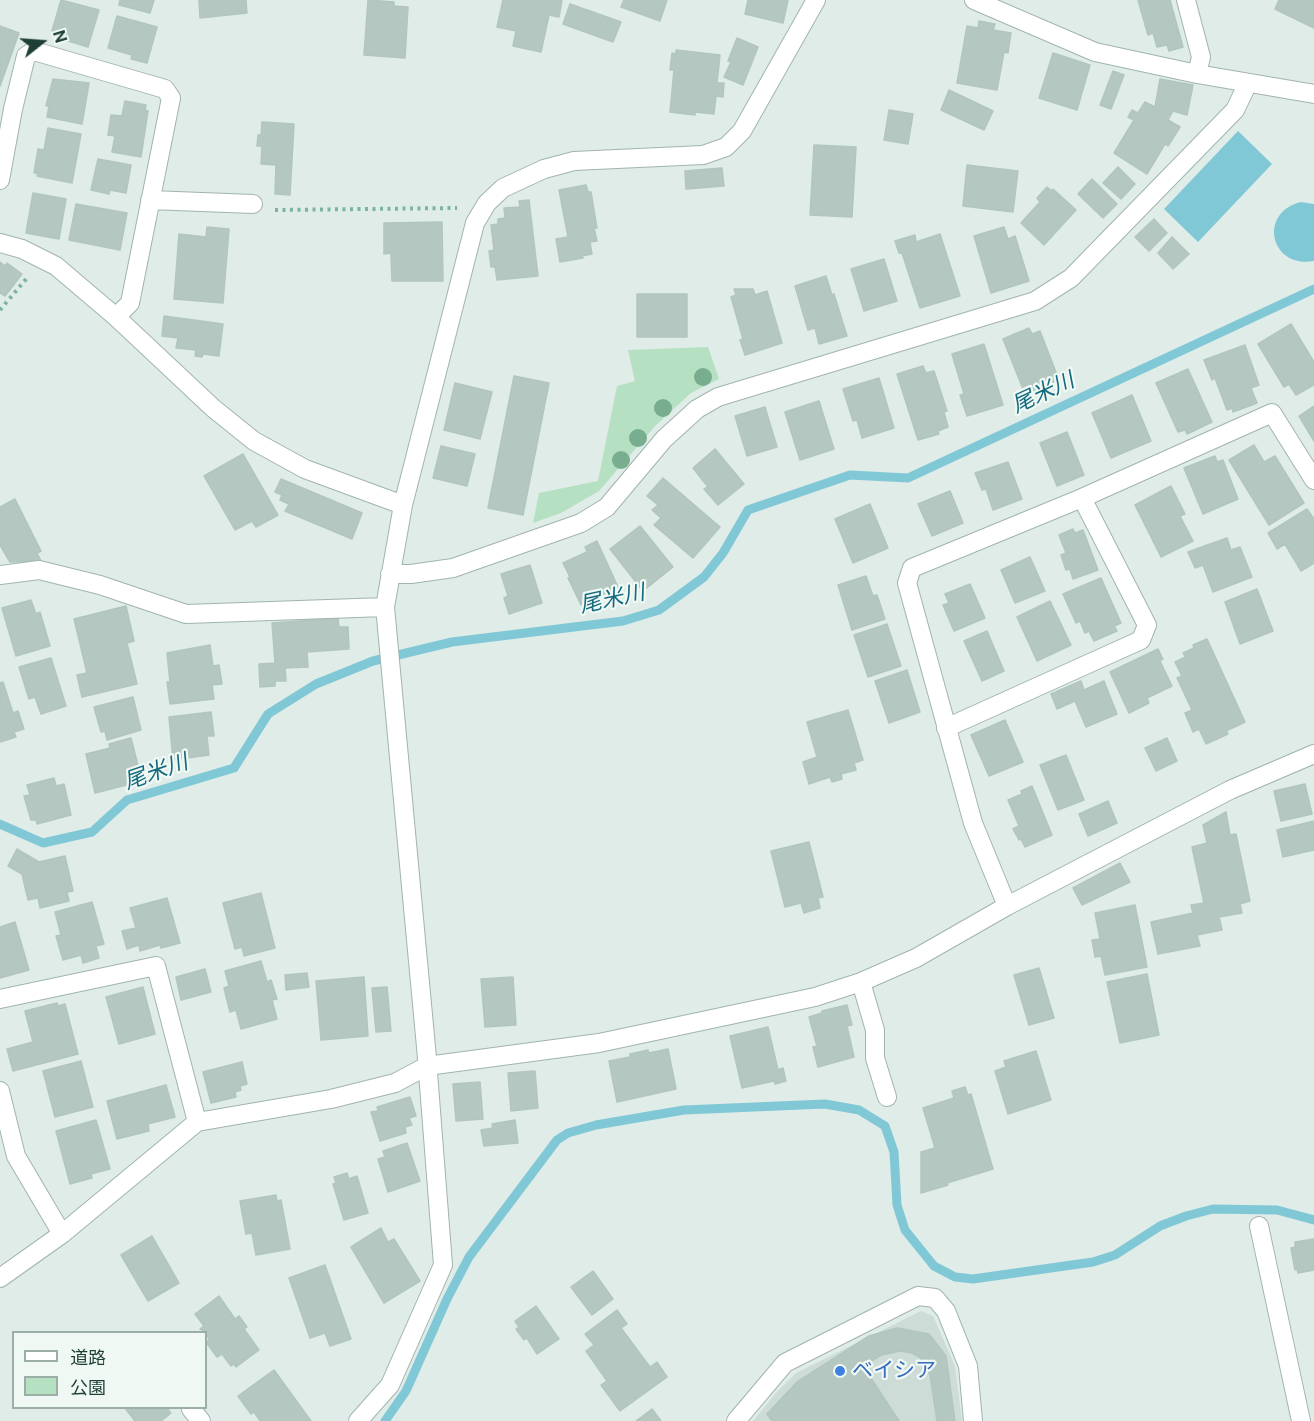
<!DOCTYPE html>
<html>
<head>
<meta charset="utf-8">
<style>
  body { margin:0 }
  #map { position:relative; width:1314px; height:1421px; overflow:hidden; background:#dfece7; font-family:"Public Sans","Noto Sans JP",sans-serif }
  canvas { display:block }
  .legend { position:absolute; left:12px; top:1331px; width:195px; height:78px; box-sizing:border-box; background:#f0f8f4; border:2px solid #9caea8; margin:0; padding:8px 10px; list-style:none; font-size:18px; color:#1e3e36 }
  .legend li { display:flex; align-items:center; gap:12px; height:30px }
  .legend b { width:30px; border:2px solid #9caea8 }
  .north { position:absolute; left:12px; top:12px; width:60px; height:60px; -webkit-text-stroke:4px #f0f8f4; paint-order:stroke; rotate:73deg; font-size:16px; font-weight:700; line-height:24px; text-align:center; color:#1e3e36 }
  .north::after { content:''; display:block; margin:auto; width:21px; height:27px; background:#1e3e36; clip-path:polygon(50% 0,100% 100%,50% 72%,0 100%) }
</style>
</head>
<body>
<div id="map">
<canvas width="1314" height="1421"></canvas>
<ul class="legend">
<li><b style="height:8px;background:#fff"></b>道路</li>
<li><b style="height:16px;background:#b6e0c2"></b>公園</li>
</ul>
<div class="north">N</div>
</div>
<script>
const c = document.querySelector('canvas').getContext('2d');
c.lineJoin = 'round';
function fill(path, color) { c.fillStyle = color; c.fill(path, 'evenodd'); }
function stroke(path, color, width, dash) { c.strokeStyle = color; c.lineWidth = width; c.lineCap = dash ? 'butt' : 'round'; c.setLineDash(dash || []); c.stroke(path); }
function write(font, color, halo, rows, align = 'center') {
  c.font = font + ' "Public Sans","Noto Sans JP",sans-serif'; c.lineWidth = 4.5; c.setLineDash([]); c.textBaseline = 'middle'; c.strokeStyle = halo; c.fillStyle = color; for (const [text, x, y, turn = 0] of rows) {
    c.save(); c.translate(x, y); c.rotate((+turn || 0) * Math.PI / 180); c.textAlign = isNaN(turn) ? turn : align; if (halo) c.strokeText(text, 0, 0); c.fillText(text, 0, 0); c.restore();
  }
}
fill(new Path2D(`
  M921,1311L933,1316L955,1366L962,1421H753L776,1393L796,1373Z`), '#cddcd6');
fill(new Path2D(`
  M708,347L719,379L691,393L656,425L599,491L561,513L533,523L539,493L598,481L617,386L635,381L628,350Z`), '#b6e0c2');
fill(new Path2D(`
  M1238,131L1272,164L1198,242L1164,209Z
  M1301,202L1314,204V261C1271,269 1257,213 1301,202Z`), '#81c8d7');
stroke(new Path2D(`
  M0,824L43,843L92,832L127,800L234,768L268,714L316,684L373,661L452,642L623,621L659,610L704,577L723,553L748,510L850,475L908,478L1314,289
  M385,1421L406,1391L447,1299L469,1257L557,1140L568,1133L596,1125L684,1110L825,1104L859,1110L885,1126L894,1152L897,1205L905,1230L934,1266L955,1277L973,1279L1093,1262L1115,1255L1160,1226L1186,1216L1213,1209L1277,1210L1314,1220`), '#81c8d7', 9);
const building = new Path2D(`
  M61,0L99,10L88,47L65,40L66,35L52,31Z
  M120,0H154L150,13L119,5Z
  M199,0H246L247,13L200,18Z
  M368,0L394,2V6L408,7L405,58L364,55Z
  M503,0H562L559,17L549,15L541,52L513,46L516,31L497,27Z
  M624,0H667L660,21L621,7Z
  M748,0H788L783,23L745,14Z
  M1138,0H1170L1183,47L1169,51L1167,45L1157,47L1153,33L1148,35Z
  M1279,0H1314V28L1275,9Z
  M570,4L621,22L613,42L563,24Z
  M117,16L157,27L147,63L131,59L132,55L108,48Z
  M979,21L995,24L993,30L1011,33L1008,53L1004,52L997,90L957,83L967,26L978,28Z
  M0,26L19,33L0,86Z
  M737,38L758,47L743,85L724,77L731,62L728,61Z
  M676,50L720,55L717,83H724L723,97L716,96L714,114L695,112V115L670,112L674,70H670L672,53L676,54Z
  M1053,53L1090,65L1077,110L1039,98Z
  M1113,71L1124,75L1111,109L1100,105Z
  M53,79L89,83L82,124L47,117L49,106H46Z
  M1160,79L1193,85L1187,115L1173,111L1168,120L1180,127L1168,146L1165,144L1147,174L1114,153L1134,120L1128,117L1132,110L1138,113L1145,102L1155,107Z
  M949,90L993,111L984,130L941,110Z
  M125,101L146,105L145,110L148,111L141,157L112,152L115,136L108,135L111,115L122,116Z
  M889,110L913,114L908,144L884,140Z
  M262,122L294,124L290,195L275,194L276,165L261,164L262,146H257L258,135H261Z
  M48,128L81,134L72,183L37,176L38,173H34L38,149L44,150Z
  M814,145L856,147L852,217L810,215Z
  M98,159L131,165L126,193L110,190L109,194L91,190Z
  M967,165L1018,171L1013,212L963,206Z
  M1118,167L1135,184L1121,199L1103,183Z
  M722,168L724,186L686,189L685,171Z
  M1092,179L1117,204L1103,218L1078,194Z
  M586,185L588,192H591L597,228H594L597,241L590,242L592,254L582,256L583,258L560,262L556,239L568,237L559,190Z
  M1047,187L1052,191L1053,189L1076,210L1044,245L1021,223L1040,202L1037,198Z
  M33,193L66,199L59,239L26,233Z
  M529,200L538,276L497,280L495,267H491L489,251L494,250L491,225L498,224V219L505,218L504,208L520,207L519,201Z
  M76,204L127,213L120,250L69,240Z
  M1154,219L1167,233L1149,251L1135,237Z
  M442,222L443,281H392L391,253L384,254V223Z
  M207,227L229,229L223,303L174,299L179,234L206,237Z
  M1004,227L1008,239L1015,236L1029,281L991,293L974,236Z
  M940,234L960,296L920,308L902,253H899L895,241L915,235L916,242Z
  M1172,237L1189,254L1173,269L1158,253Z
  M884,259L897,301L864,311L851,269Z
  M0,262L5,266L7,263L22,274L5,296L0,293Z
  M826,276L832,295L834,294L847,336L819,344L815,328L808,330L795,286Z
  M734,289H753L755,295L767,291L782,343L745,355L740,340L743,339L731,297L736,295Z
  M637,294H687V337H637Z
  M164,316L223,324L219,356L203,354L202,357L195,356L196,350L176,348L178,338L162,336Z
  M1291,324L1314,362V385L1296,395L1289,384L1284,387L1258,344Z
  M1029,328L1032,334L1040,331L1059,380L1025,394L1003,339Z
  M984,344L1003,405L967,416L960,395L964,394L952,354Z
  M1245,345L1259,385L1251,388L1257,403L1233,412L1232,408L1227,410L1215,378L1212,380L1204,360Z
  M923,366L926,373L934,371L947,411L944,412L948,427L938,431L939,434L918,440L897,374Z
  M1188,369L1212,422L1187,434L1185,430L1178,432L1156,383Z
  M514,376L549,383L523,515L488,508Z
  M879,378L894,428L862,438L857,420L853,421L843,389Z
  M455,383L492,392L480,439L444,430Z
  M1132,395L1151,441L1111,458L1092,413Z
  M819,401L834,449L800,460L785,412Z
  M1314,406V441L1299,416Z
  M765,407L777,447L747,456L735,416Z
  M1067,432L1084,475L1057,486L1040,443Z
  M1254,445L1264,462L1275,456L1304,503L1269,525L1229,460Z
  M441,446L475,454L467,486L433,478Z
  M715,449L744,484L718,505L704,489L708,487L693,468Z
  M243,454L278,515L256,527L252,521L235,530L204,476Z
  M1215,456L1217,462L1223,460L1238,499L1203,514L1184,468Z
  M1008,462L1022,499L993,510L986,489L982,490L975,473Z
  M663,478L720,527L693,558L654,525L661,518L652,510L658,505L647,496Z
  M281,479L362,513L352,539L285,511L289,504L280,500L282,495L275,492Z
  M1171,486L1185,514L1180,516L1193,541L1161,557L1135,505Z
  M950,491L963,523L932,536L918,504Z
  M15,499L41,551L37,553L41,561L10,562L0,545V507Z
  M870,504L888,548L853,563L835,519Z
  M1307,509L1314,519V563L1301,571L1285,544L1277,549L1268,533Z
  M640,526L673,567L643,591L610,549Z
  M1073,529L1075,533L1083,530L1098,570L1073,579L1070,569L1066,570L1061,555L1066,553L1059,535Z
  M1227,538L1231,550L1240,547L1252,577L1213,592L1203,565L1195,568L1188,552Z
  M597,541L618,587L581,605L568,578L570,577L563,563L587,552L585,547Z
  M1030,557L1045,591L1015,603L1001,570Z
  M530,565L542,603L509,614L504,598L508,596L501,574Z
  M866,576L873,596L877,595L885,619L852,630L838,585Z
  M1101,578L1121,623L1114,626L1117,631L1094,641L1089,631L1085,633L1080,621L1076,623L1063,594Z
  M970,584L985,618L954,631L943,605L949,603L945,594Z
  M1257,589L1273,631L1240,644L1225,602Z
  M31,600L36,614L40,612L50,646L16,656L2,608Z
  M1050,601L1071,645L1037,661L1017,617Z
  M126,606L134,641L127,643L137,684L82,697L77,675L87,673L74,619Z
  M338,618L339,627H348L349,649L307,652L308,667L285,668L286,681H275V686L260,687L259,664L275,663L272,623Z
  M887,624L901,666L868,677L854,635Z
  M987,631L1004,671L982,681L964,641Z
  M1207,639L1245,722L1226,731L1228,734L1206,744L1199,729L1193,732L1185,713L1192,710L1177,678L1182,676L1175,662L1186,657L1183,653L1194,648L1193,645Z
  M210,645L213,666L219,665L222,684L212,685L214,699L170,704L167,682H170L167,653Z
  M1158,649L1163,659L1160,661L1172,686L1147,698L1149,703L1129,713L1110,672Z
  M51,658L66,706L41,714L35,697L29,699L19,667Z
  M907,670L920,712L889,723L875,681Z
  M1081,681L1084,690L1104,681L1117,714L1086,727L1075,701L1057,709L1051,694Z
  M3,682L13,713L18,711L24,729L14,732L16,737L0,742V683Z
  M133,697L141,730L107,740L105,731L101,732L94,707Z
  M848,710L863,760L854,763L856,770L841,774L842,779L832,782L830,777L809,784L803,762L817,757L807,722Z
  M211,712L214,736H207L209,755L173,760L169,717Z
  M1005,720L1023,762L989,776L971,735Z
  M131,738L142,781L95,793L86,754L110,748L109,744Z
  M1167,738L1177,761L1156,771L1145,748Z
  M1066,755L1084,800L1058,810L1040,765Z
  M54,778L56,786L64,784L71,815L37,824L36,820H31L24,796L30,795L27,785Z
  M1305,784L1312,814L1281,821L1274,791Z
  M1032,786L1052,835L1025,847L1021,839L1019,840L1013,829L1019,826L1008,800L1022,794L1021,791Z
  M1108,801L1117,823L1088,836L1079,814Z
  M1226,812L1230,835L1236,834L1250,901L1240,904L1242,913L1219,917L1222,930L1197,935L1200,946L1158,954L1151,922L1193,913L1191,905L1204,903L1192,847L1207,843L1203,825Z
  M1314,821V850L1283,857L1277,830Z
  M809,842L823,897L818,898L820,908L804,913L801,903L785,907L771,851Z
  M17,849L39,862L65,856L73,891L67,892L69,901L40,908L38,898L28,900L22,874L8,866Z
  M1120,863L1130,882L1082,905L1073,888Z
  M261,893L275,948L244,956L242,947L235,949L223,903Z
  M167,898L180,943L161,948L160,945L140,951L139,945L127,949L122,931L136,928L130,908Z
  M92,902L104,944L96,946L99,958L83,963L81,955L63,960L56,936L61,935L55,912Z
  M1135,905L1147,967L1105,975L1101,956L1095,957L1092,940L1100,939L1095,913Z
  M15,922L29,970L0,978V927Z
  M261,961L267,982L271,980L277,999L272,1000L277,1019L241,1029L236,1010L230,1012L224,988L229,986L225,971Z
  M1039,968L1054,1018L1029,1025L1014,975Z
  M205,969L211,992L181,1000L176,977Z
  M307,973L309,987L286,990L285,975Z
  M1147,974L1159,1035L1120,1043L1107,982Z
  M364,977L368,1036L321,1040L316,981Z
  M513,977L516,1025L485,1027L481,979Z
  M143,987L155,1034L119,1044L106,997Z
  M387,987L391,1031L376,1032L372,988Z
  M57,1003L58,1006L65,1004L78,1054L13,1071L7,1049L33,1042L25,1011Z
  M847,1005L852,1025L847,1026L854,1057L818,1067L813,1047L817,1046L809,1017L822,1013V1011Z
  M768,1027L778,1070L783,1068L786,1081L775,1084L774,1081L742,1088L730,1036Z
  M668,1049L676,1089L617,1102L609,1061L630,1057V1054L648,1050L649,1053Z
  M1036,1051L1051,1100L1008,1114L995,1071L1006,1067L1004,1061Z
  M81,1061L93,1107L55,1117L43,1071Z
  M242,1062L247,1084L240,1086L241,1090L235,1092L236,1097L211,1103L203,1072Z
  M535,1071L538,1108L511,1111L508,1073Z
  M480,1082L483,1119L456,1121L453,1084Z
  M166,1085L175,1117L148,1124L149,1131L117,1139L107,1101Z
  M965,1087L968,1095L971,1094L993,1169L947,1183L948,1185L921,1193V1152L935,1148L923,1108L954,1098L952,1091Z
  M410,1097L416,1116L409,1118L412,1125L405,1127L406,1133L380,1141L371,1112L378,1111L377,1107Z
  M96,1120L110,1169L91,1174L92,1178L70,1184L56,1131Z
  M515,1120L518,1143L484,1146L481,1130L493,1128L492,1124Z
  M407,1143L420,1181L388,1192L378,1159L385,1157L383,1151Z
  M347,1173L349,1179L357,1176L368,1213L344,1220L333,1184L336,1183L334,1177Z
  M276,1195L277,1201L281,1200L290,1249L256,1255L252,1233L246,1234L240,1201Z
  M381,1228L388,1242L394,1239L420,1281L384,1303L351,1247Z
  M152,1236L179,1283L148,1301L121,1255Z
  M1314,1239V1270L1298,1273L1297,1269L1295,1270L1291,1248L1295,1247V1242Z
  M325,1265L351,1339L330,1346L325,1333L310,1338L289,1278Z
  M593,1271L613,1299L592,1315L571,1287Z
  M219,1296L235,1319L239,1316L247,1327L244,1329L259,1350L236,1367L234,1364L231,1366L222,1354L217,1357L206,1342L209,1340L206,1332L200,1329L204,1326L195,1314Z
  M536,1306L559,1339L537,1354L527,1338L524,1340L516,1329L519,1327L515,1321Z
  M617,1310L627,1324L621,1328L650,1367L657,1362L667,1377L620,1411L601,1385L607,1381L586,1351L594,1345L585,1334Z
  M897,1328L929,1334L946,1356L955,1421H937L930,1375L921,1358L912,1353L900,1351L881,1355L863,1366L899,1421H772L767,1414L797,1382L869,1336Z
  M274,1370L311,1421H260L254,1412L251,1414L238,1396Z
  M125,1408H170L168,1410L171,1413L161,1421H135Z
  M652,1409L661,1421H636Z`);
fill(building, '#b4c7c0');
stroke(building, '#b1c6be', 1.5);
const minor = new Path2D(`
  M974,0L1095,52L1197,74L1314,94
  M1186,0L1201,57L1197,74
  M0,180L13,109L26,56L34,51L165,89L171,98L130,303L116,317
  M150,200L253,204
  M0,243L22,249L56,266L116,317L213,408L254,441L305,469L403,505
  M390,574H411L453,568L581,523L607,507L664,439L697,409L718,397L1035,301L1071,278L1235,110L1248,83
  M0,575L39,570L100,585L186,614L385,607
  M946,728L1141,640L1147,625L1082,498
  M1007,906L973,823L907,583L912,568L1082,498L1272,413L1314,480
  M861,982L875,1030V1058L887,1097
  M0,999L156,966L197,1122
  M0,1091L16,1156L62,1234
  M1259,1226L1301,1421
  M0,1278L62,1234L197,1122L331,1099L395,1083L427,1066L599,1043L815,997L861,982L916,958L1007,906L1230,790L1314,754
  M191,1409L201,1421
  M358,1421L390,1385L443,1265L426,1047L385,607L403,505L475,223L487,203L503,188L544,169L574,161L703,155L726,147L742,131L816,0
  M736,1421L785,1363L918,1296L935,1298L946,1311L968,1366L973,1421`);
stroke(minor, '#a1b4ae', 20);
stroke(new Path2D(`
  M275,210L457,208
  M0,310L27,278`), '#7cb3a3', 4, [3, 4.5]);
stroke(minor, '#fff', 18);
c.fillStyle = '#79ad8f';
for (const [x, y] of [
  [703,377],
  [663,408],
  [638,438],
  [621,460]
]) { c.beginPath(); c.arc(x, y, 9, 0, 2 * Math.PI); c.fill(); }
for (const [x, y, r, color] of [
  [840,1371,6,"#3f7fe0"]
]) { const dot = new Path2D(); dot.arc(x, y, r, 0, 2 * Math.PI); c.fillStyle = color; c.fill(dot); stroke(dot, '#f0f8f4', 2); }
write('21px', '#366cbe', '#f0f8f4', [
  ["ベイシア",852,1371]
], 'left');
write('italic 22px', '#136a7f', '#f0f8f4', [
  ["尾米川",1043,393,-25],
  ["尾米川",612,599,-12],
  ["尾米川",156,772,-19]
]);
</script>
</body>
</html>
